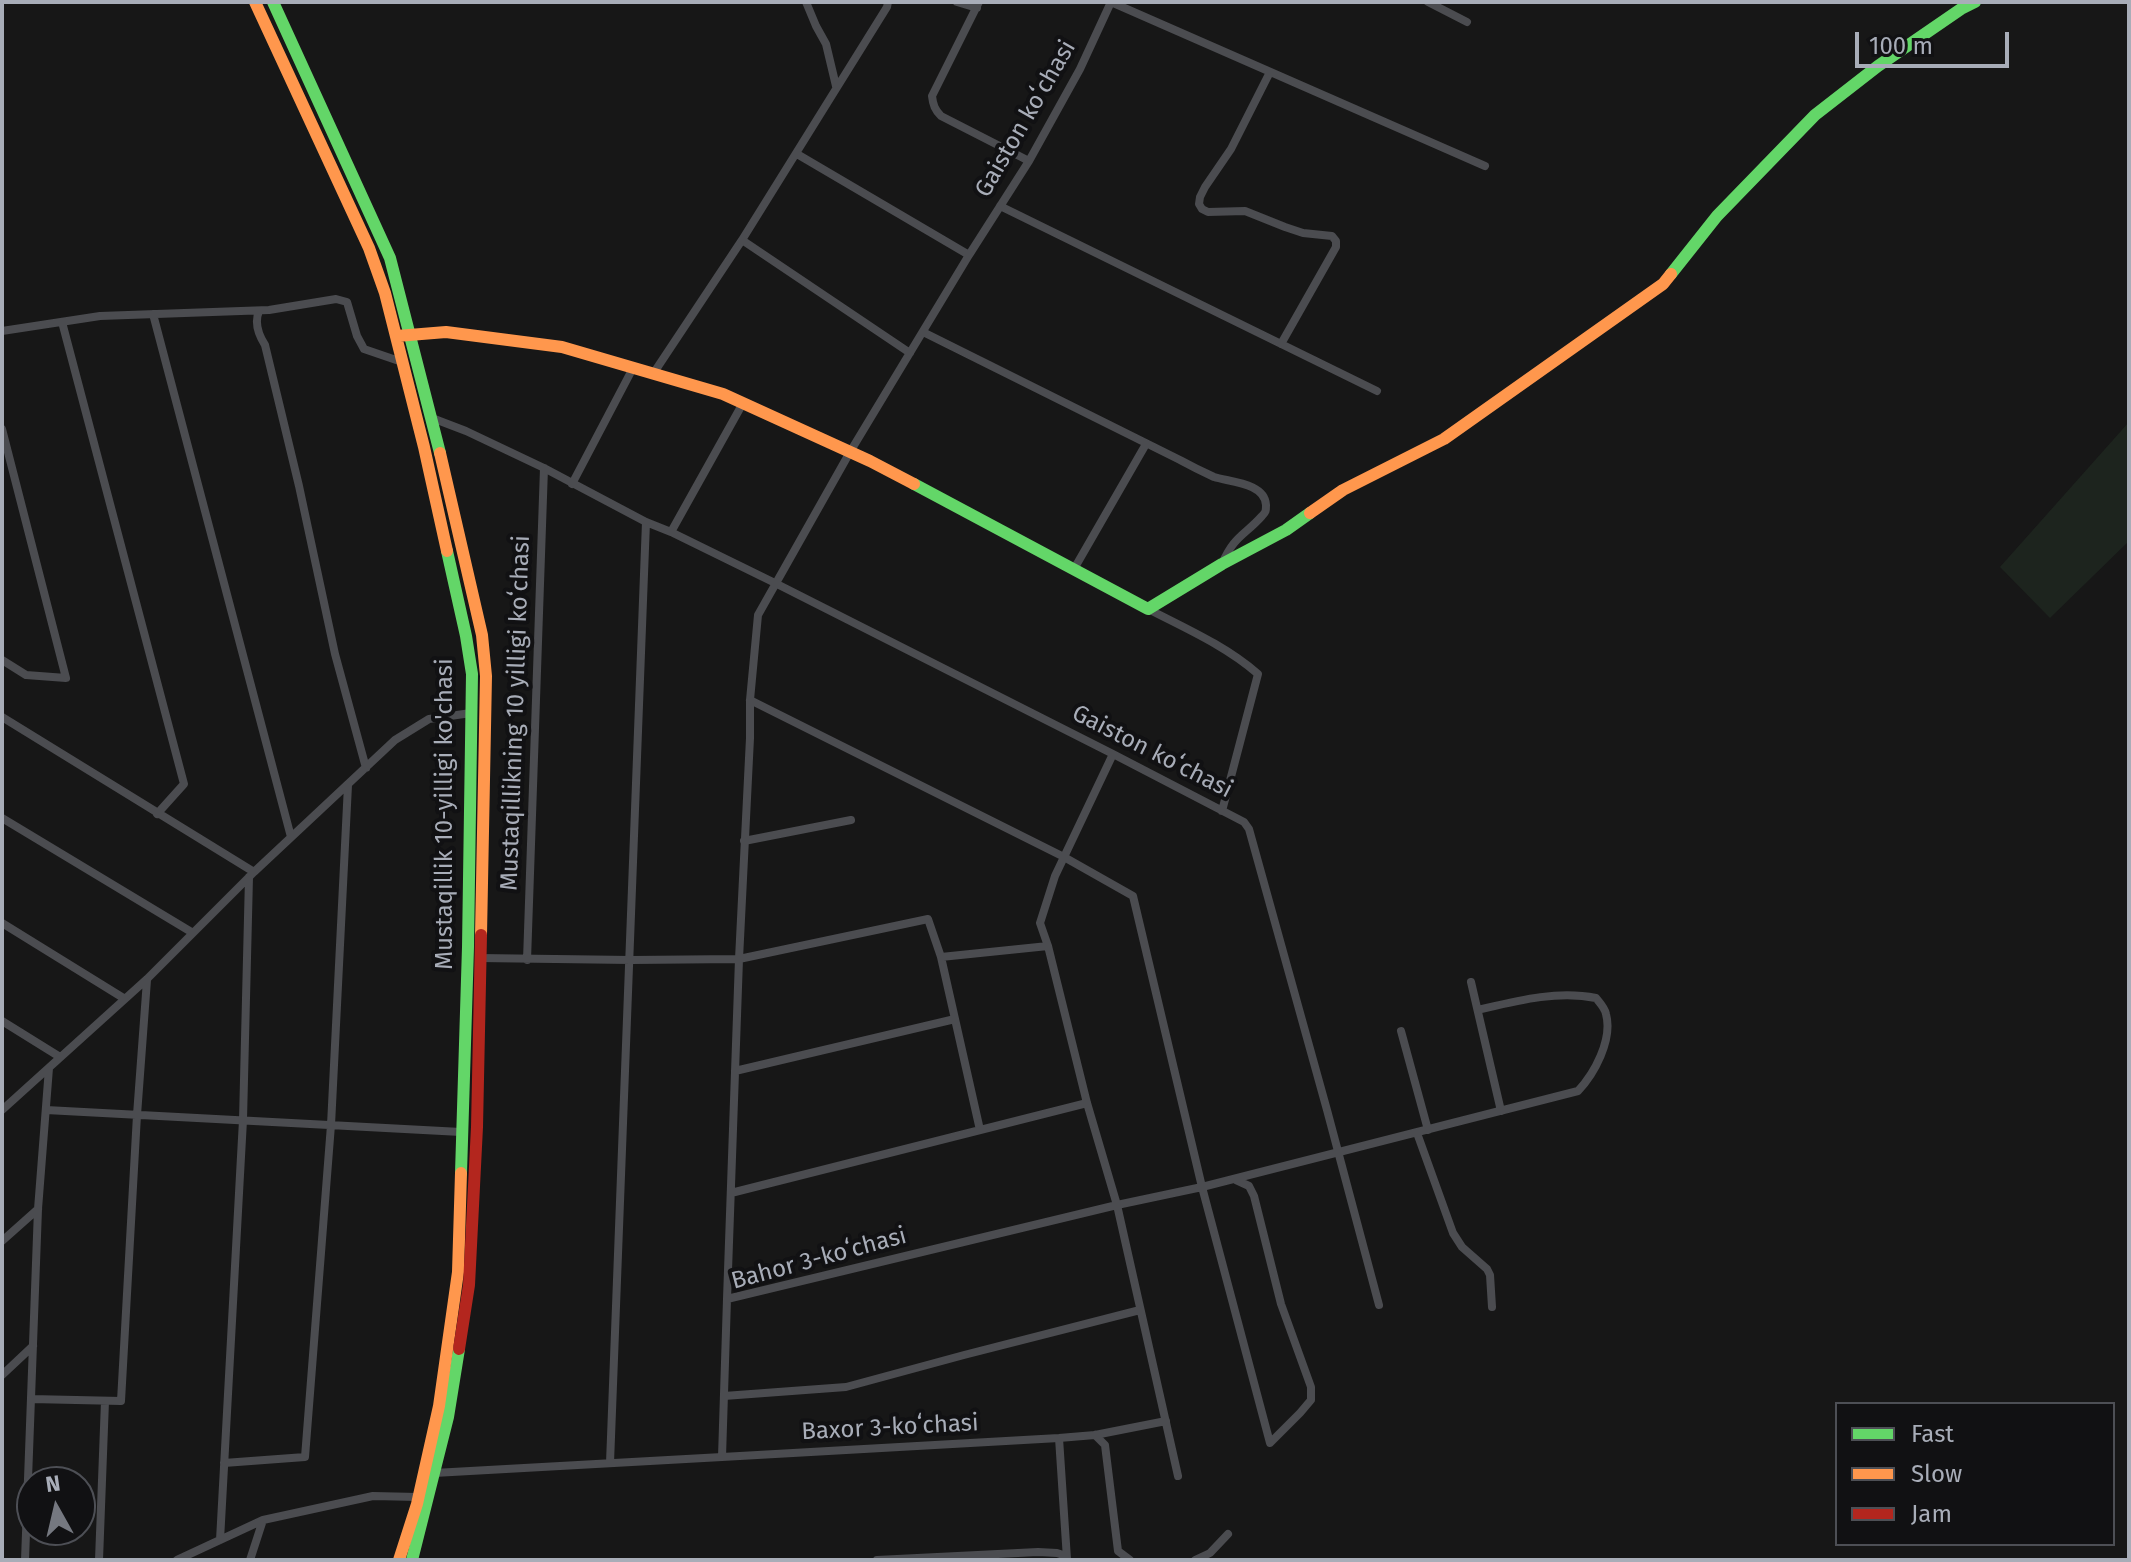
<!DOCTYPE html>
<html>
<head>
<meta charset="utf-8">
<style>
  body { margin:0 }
  #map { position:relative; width:2131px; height:1562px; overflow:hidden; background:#171717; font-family:"Fira Sans",sans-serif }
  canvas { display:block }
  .frame { position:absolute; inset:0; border:4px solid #a8adb8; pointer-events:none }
  .legend { position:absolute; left:1835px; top:1402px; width:280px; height:144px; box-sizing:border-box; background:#111113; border:2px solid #4d4f55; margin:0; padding:10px 14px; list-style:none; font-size:24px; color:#a8adb8 }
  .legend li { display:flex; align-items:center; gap:16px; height:40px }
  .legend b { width:40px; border:2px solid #4d4f55 }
  .north { position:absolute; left:16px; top:1466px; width:80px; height:80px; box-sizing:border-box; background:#111113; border:2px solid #4d4f55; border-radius:50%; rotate:352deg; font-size:22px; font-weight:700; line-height:32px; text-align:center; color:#a8adb8 }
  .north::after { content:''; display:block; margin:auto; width:28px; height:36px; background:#757880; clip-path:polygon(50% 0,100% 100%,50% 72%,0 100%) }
  .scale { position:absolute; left:1855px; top:32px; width:154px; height:36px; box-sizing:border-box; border:4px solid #a8adb8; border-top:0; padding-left:10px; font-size:24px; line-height:28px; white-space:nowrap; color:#a8adb8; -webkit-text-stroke:6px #111113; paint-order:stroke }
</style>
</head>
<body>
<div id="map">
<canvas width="2131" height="1562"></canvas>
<div class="frame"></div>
<ul class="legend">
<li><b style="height:10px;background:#63d668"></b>Fast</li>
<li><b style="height:10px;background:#ff974d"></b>Slow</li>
<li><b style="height:10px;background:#b3261e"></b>Jam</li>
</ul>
<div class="north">N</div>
<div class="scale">100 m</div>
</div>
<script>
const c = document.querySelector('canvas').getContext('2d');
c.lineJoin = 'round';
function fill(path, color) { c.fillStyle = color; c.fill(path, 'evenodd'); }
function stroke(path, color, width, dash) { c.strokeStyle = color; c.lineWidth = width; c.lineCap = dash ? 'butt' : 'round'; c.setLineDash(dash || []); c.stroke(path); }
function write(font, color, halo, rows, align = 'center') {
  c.font = font + ' "Fira Sans",sans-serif'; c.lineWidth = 8; c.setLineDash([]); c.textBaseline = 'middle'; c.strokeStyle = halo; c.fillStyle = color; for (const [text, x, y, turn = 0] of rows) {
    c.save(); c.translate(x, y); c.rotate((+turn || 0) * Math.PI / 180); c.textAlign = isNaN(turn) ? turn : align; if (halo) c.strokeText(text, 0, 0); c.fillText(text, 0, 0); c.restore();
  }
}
fill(new Path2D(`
  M2129,422V541L2050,618L2000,567Z`), '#1d241e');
stroke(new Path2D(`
  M806,2L816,26L826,44L836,86
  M888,2L887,7L742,240L910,353
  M957,2L977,8
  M979,2L932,96C933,105 935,110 941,116L1029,161
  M1111,2L1485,166
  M1428,2L1467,22
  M1270,72L1231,149L1205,187L1200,197L1199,204L1202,209L1208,212L1245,211L1285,227L1303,233L1332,236L1336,241V247L1281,344
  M797,154L969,255
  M1000,206L1377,391
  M259,311C254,323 258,334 265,345L299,486L335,654L366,768
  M153,314L291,837
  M62,322L184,784L157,814
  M2,331L100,316L269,310L336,299L347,302L357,336L364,349L402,362
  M923,332L1180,460C1191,466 1203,472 1214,477C1230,482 1265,483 1266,505C1266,511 1266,512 1262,516C1244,536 1234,536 1222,564
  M653,374L742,240
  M432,418L466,431L544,468L646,522L671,532L775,583L1113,754L1244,822L1249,829L1327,1110L1379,1305
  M2,429L66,678L26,675L2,660
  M572,484L633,368
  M671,532L743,403
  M1074,569L1146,444
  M1148,609C1185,628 1226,646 1258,674L1222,811
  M750,700L1064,857L1133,896L1202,1187L1270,1443L1300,1413L1311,1400V1387L1281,1304L1254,1196L1249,1186L1236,1180
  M2,717L254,872
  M1113,754L1055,876L1040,923L1048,946L1087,1103L1117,1205L1178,1476
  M2,818L193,933
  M744,841L851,820
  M2,923L125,999
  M479,958L631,960L739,959L750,738V700L758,615L850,452L969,255L1029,161L1080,69L1111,2
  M527,960L544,468
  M1471,982L1501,1111
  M955,1019L941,957L1048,946
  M2,1021L60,1057
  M1401,1031L1428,1130
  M735,1071L955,1019L980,1130
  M2,1110L147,979L254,872L395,740L429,719L471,713
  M46,1110L461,1132
  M1417,1133L1453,1233L1462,1247L1487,1269L1490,1275L1492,1307
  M731,1193L1087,1103
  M2,1241L38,1209
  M727,1299L739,959L928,919L941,957
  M2,1375L33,1346
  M724,1396L846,1387L964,1355L1140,1310
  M31,1399L121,1401L137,1115L147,980
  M1095,1435L1105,1445L1118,1551L1130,1560
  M1059,1438L1067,1559
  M722,1457L1059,1438L1095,1435L1166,1421
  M224,1463L305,1457L331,1125L348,785
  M610,1463L646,522
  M434,1473L722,1457L727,1299L1117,1205L1202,1187L1578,1091C1594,1074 1613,1040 1606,1014C1605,1008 1600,1003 1596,998C1557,990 1516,1001 1478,1010
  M220,1540L243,1120L249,877
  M25,1560L38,1209L49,1068
  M99,1560L105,1401
  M177,1560L263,1520L373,1496L418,1497
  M250,1560L263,1520
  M877,1560L1038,1552L1057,1553L1066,1556
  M1195,1560L1210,1553L1228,1534`), '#4b4c50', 8);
stroke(new Path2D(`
  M273,2L390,258L440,453
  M1671,274L1717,216L1815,115L1878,66L1961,9L1975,2
  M914,484L1148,609L1222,564L1286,530L1310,513
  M447,551L466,636L472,674L468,947L461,1173
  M412,1560L448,1417L459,1349`), '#63d668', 12);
stroke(new Path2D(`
  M255,2L369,248L385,293L424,447L447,551
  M397,336L446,332L562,347L723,394L870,461L914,484
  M440,453L482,635L486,676L481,935
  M1310,513L1343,490L1444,439L1663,284L1671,274
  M399,1560L417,1504L439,1406L458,1272L461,1173`), '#ff974d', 12);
stroke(new Path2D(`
  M459,1349L469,1285L477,1127L481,935`), '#b3261e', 12);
write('24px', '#a8adb8', '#111113', [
  ["Gaiston koʻchasi",1026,119,-60],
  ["Mustaqillikning 10 yilligi koʻchasi",516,713,-88],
  ["Gaiston koʻchasi",1152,752,27],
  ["Mustaqillik 10-yilligi ko'chasi",445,814,-90],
  ["Bahor 3-koʻchasi",819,1259,-15],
  ["Baxor 3-koʻchasi",890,1428,-3]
]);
</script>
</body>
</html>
